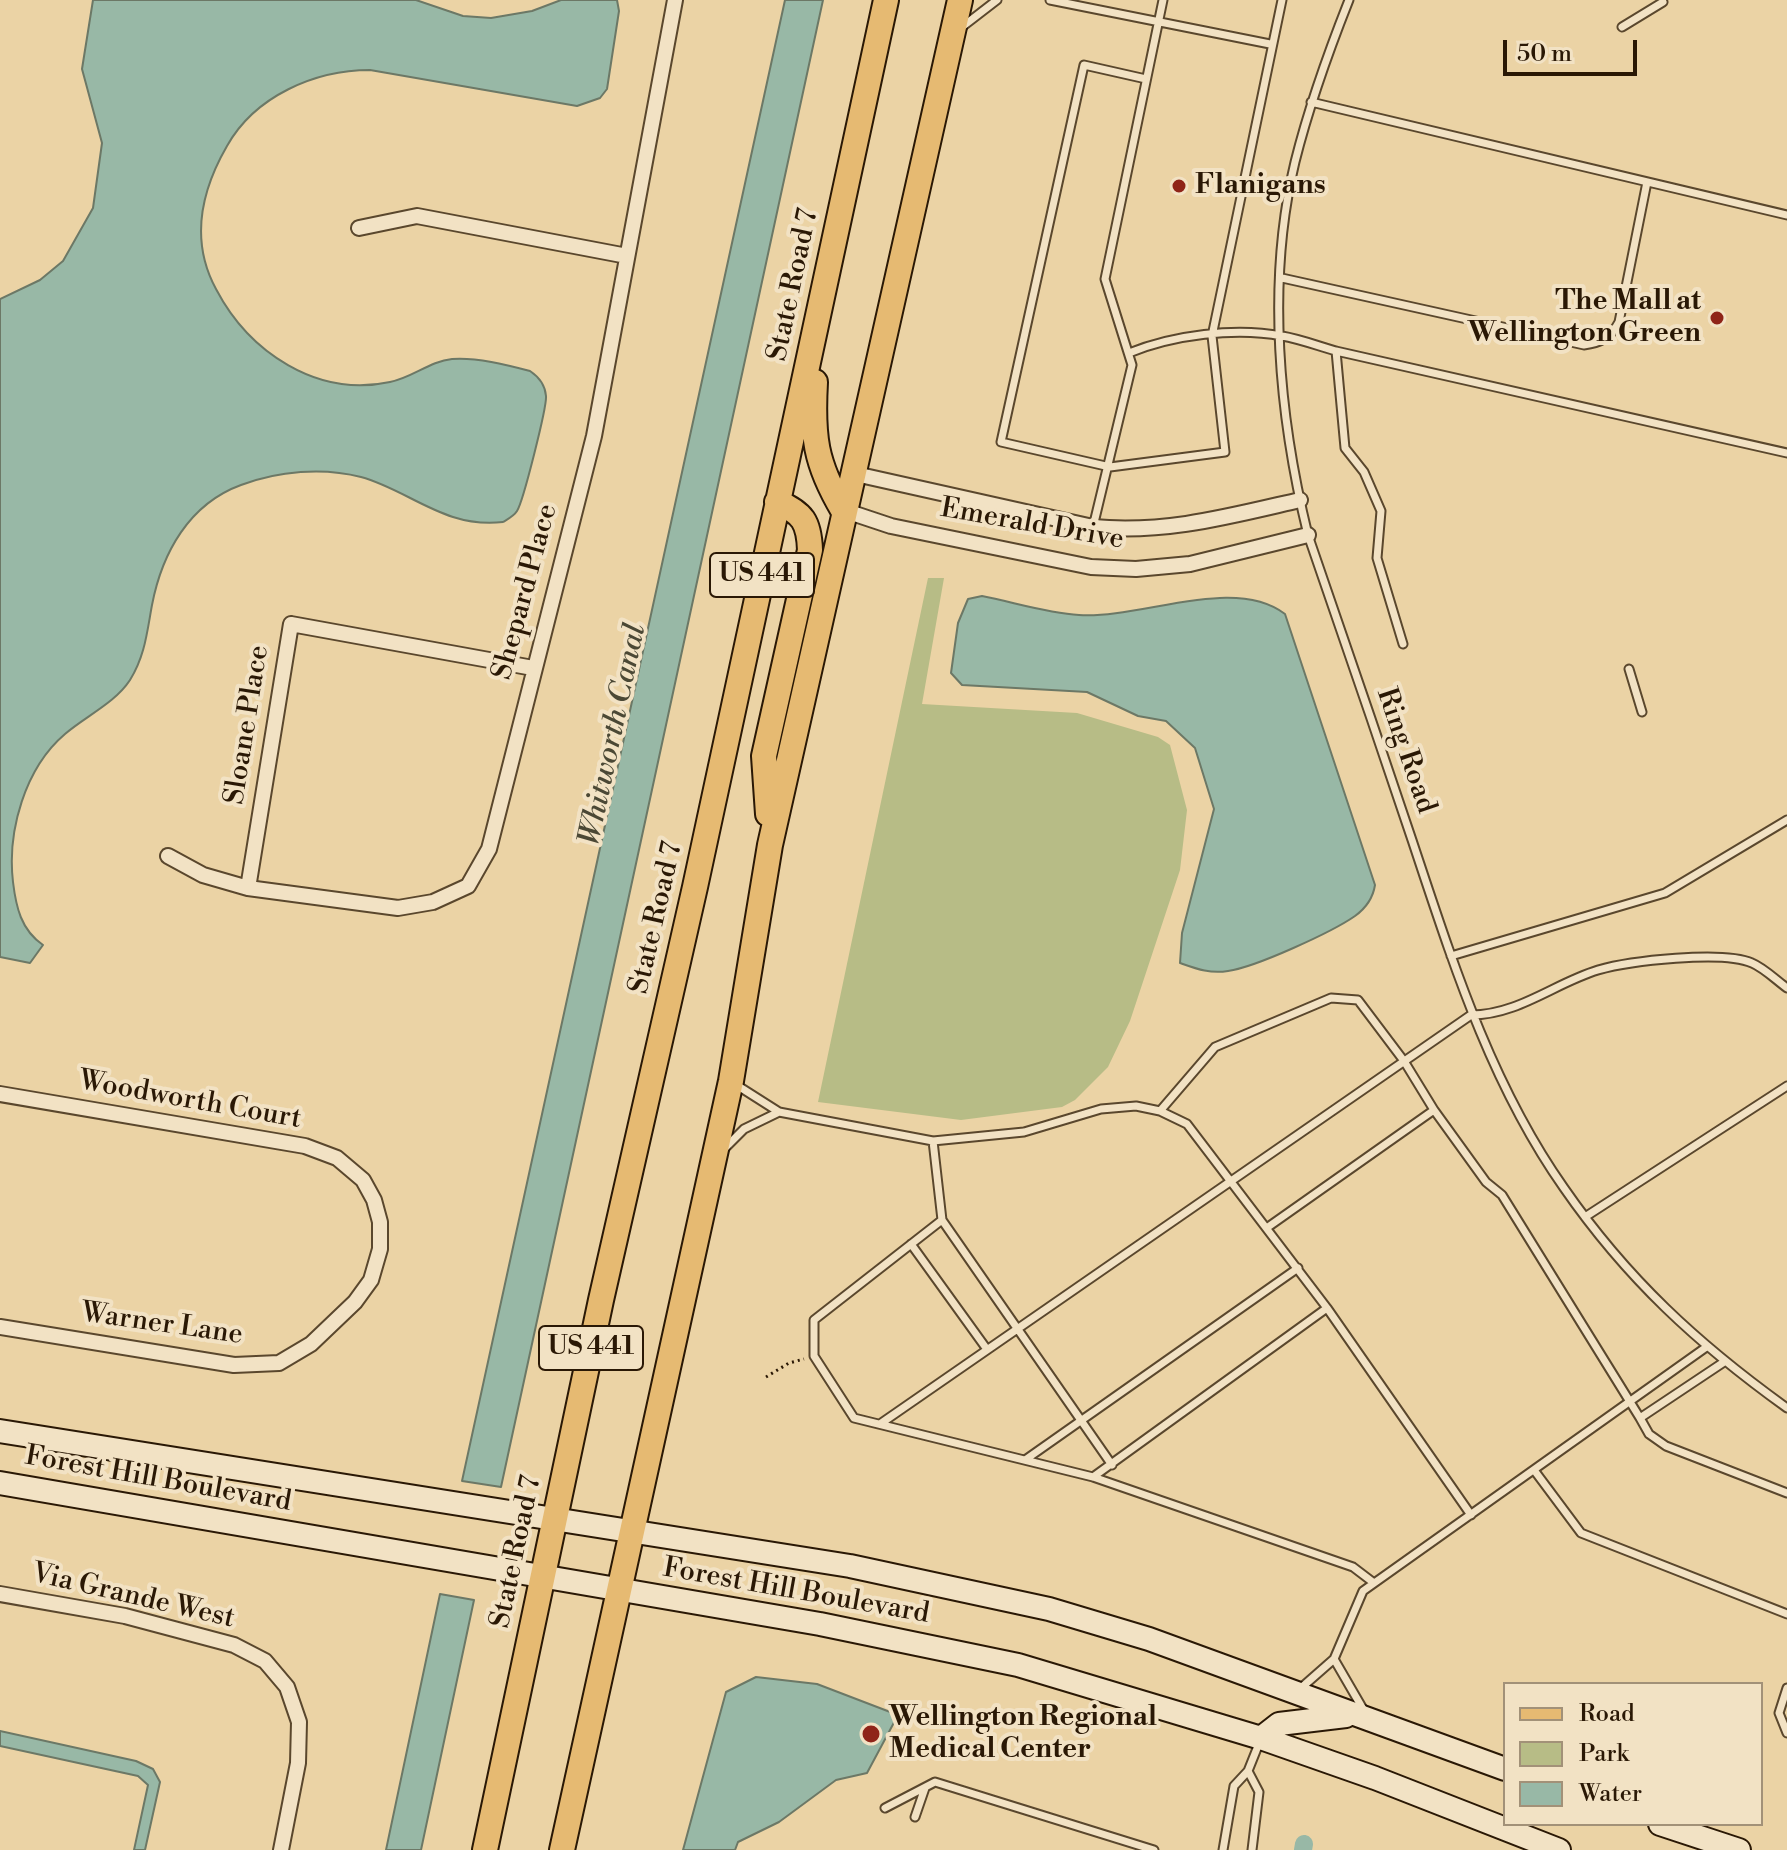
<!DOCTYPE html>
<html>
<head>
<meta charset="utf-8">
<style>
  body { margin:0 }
  #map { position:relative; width:1787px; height:1850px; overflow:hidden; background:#ebd3a5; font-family:"Libre Bodoni",serif }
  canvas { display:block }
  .legend { position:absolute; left:1503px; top:1682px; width:260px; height:144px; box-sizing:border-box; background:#f2e2c4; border:2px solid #a29178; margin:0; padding:10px 14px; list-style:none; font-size:24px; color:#2a1805 }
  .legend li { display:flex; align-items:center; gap:16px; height:40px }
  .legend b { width:40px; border:2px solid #a29178 }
  .scale { position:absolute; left:1503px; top:40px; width:134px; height:36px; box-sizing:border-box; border:4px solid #2a1805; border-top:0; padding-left:10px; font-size:24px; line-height:28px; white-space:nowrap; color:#2a1805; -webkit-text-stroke:6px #f2e2c4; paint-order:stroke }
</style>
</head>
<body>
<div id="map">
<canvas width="1787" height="1850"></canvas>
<ul class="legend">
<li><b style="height:10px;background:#e6ba72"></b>Road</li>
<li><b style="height:22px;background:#b7bc86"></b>Park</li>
<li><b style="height:22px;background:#98b8a6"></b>Water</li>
</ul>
<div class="scale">50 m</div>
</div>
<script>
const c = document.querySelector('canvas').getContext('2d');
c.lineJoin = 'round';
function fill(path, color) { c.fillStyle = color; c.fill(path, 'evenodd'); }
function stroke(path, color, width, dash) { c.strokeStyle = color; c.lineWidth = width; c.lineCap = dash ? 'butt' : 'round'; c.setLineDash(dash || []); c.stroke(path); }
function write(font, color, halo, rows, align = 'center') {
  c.font = font + ' "Libre Bodoni",serif'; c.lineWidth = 8; c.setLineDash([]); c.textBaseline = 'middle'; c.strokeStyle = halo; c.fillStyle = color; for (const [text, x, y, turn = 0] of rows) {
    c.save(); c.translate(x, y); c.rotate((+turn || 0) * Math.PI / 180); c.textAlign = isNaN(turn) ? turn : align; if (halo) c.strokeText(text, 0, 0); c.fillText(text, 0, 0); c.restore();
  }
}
fill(new Path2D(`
  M928,578H944L922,704L1077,713L1158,737L1170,745L1187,810L1180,870L1130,1021L1108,1067L1075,1100L1062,1107L961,1120L818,1102Z`), '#b7bc86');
const water = new Path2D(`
  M93,0H416L463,16L491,18L532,11L561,0H617L619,11L607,89L600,98L577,106L370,70C315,70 255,96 227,146C201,191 190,241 216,289C249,352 317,398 390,382C412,378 430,361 452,359C476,357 507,365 530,371C539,377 545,384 546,396C547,407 523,502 517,511C514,516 508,519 503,522C445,529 409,490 361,477C323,467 278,471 241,485C189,504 162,553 152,605C147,632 145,656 130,680C115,703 86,716 65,734C25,768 7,831 13,882C16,907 21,930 43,945L30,963L0,957V299L40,280L63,261L93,208L102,143L82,69Z
  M785,0H823L501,1487L462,1481Z
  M982,596C1013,602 1047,613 1079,615C1142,619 1234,575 1285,614L1375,885C1373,898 1366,908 1355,916C1332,932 1256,967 1228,971C1210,974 1197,969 1180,963L1182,933L1214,809L1195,748L1166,721L1138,716L1087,692L962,685L951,673L958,623L968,599Z
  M440,1594L474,1600L421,1850H386Z
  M756,1677L817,1684L898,1715L867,1773L836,1780L779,1822L738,1842L735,1850H683L726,1692Z
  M0,1731L136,1761L153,1769L160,1782L145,1850H134L148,1785L138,1776L0,1746Z`);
fill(water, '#98b8a6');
stroke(water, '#6c7866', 2);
stroke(new Path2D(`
  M1303,1850L1304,1844`), '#98b8a6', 18);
const service = new Path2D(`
  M1050,0L1270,44
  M1349,0C1328,53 1309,106 1295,162C1266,282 1279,417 1308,535C1343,637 1378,738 1412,840C1452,960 1490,1083 1564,1188C1627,1279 1698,1344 1787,1408
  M962,27L997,0
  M1622,27L1663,2
  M1146,79L1084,65L1001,442L1110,467L1225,452L1212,336L1282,0
  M1311,102L1787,215
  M1282,278L1584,345C1601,343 1611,337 1619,322L1647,182
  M1336,351L1345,448L1364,472L1381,511L1377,558L1403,644
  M1129,353C1173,335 1235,327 1282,336C1300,339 1318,346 1336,351L1787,453
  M1093,527L1132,365L1105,279L1163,0
  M1629,669L1642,712
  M1451,956L1665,893L1787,820
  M735,1084L779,1112L933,1141L1024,1132L1101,1109L1136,1106L1160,1111L1187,1124L1327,1308L1471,1515
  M1434,1110L1486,1182L1502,1195L1640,1418
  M1160,1111L1215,1047L1331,998L1358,1000L1404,1061L1434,1110L1268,1227
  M933,1141L942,1220L1112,1465
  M725,1148L744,1129L779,1112
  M1585,1217L1787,1086
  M942,1220L814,1320V1356L854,1418L1093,1477L1353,1567L1374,1583
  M911,1244L986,1348
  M1724,1362L1640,1418L1649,1434L1666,1446L1787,1493
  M880,1424L1471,1015C1518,1015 1555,983 1598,970C1629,961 1723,950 1752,963C1764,968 1776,980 1787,988
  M1025,1460L1298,1268
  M1534,1470L1581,1533L1787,1614
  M1093,1477L1327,1308
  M1334,1659L1363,1709
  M1301,1688L1334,1659L1363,1591L1705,1348
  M1787,1688L1779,1713L1787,1733
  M1248,1771L1259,1792L1252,1850
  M885,1808L935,1782L1154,1850
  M915,1817L925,1788
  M1223,1850L1234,1786L1248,1771L1260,1741`);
const minor = new Path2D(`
  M359,228L417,216L627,256
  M851,473L1093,527C1165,534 1230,516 1300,500
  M843,510L891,526L1091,567L1136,569L1190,564L1308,535
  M168,856L203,875L248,888L398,908L433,902L468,886L489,849L594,436L675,0
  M248,888L291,624L533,668
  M0,1094L305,1146L337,1158L363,1180L374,1200L380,1222V1249L371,1280L355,1302L311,1344L279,1363L234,1365L0,1327
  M0,1594L125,1616L234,1645L265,1661L287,1687L299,1722L298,1763L281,1850`);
const secondary = new Path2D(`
  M0,1431L850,1566L1049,1609L1149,1639L1505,1769
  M0,1483L820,1624L1018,1665L1261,1738L1375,1778L1559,1850
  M1261,1738L1279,1724L1346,1716
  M1660,1824L1739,1850`);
const primary = new Path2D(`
  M815,382C812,436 815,463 843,510
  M768,814L764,756L810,550C809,522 803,513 777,502
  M485,1850L601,1300L695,887L886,0
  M562,1850L731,1081L770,845L960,0`);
stroke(service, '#5a472d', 11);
stroke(minor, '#5a472d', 18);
stroke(secondary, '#2a1805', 26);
stroke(primary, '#2a1805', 28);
stroke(new Path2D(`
  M766,1377L789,1363L804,1359`), '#2a1805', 3, [2, 4]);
stroke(service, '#f2e2c4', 7);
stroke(minor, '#f2e2c4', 14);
stroke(secondary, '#f2e2c4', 22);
stroke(primary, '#e6ba72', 24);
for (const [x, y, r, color] of [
  [1179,186,8,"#8f2418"],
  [1717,318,8,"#8f2418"],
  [871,1734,10,"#8f2418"]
]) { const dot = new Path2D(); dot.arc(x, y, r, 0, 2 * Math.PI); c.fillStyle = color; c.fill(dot); stroke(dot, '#f2e2c4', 3); }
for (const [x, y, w] of [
  [762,575,104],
  [591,1348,104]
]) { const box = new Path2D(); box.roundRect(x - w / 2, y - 22, w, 44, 6); c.fillStyle = '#f2e2c4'; c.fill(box); stroke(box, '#2a1805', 2); }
write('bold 26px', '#2a1805', null, [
  ["US 441",762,575],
  ["US 441",591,1348]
]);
write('bold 28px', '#2a1805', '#f2e2c4', [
  ["Flanigans",1195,186],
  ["The Mall at",1701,302,"right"],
  ["Wellington Green",1701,334,"right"],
  ["Wellington Regional",889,1718],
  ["Medical Center",889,1750]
], 'left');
write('28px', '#2a1805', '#f2e2c4', [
  ["State Road 7",794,285,-78],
  ["Emerald Drive",1032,525,10],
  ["Shepard Place",526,592,-75],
  ["Sloane Place",248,725,-81],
  ["Ring Road",1405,751,71],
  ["State Road 7",657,918,-77],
  ["Woodworth Court",190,1101,10],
  ["Warner Lane",162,1325,8],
  ["Forest Hill Boulevard",158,1480,10],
  ["State Road 7",517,1552,-78],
  ["Forest Hill Boulevard",796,1592,10],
  ["Via Grande West",133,1597,13]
]);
write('italic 30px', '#4b4835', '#f2e2c4', [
  ["Whitworth Canal",614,735,-78]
]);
</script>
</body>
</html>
